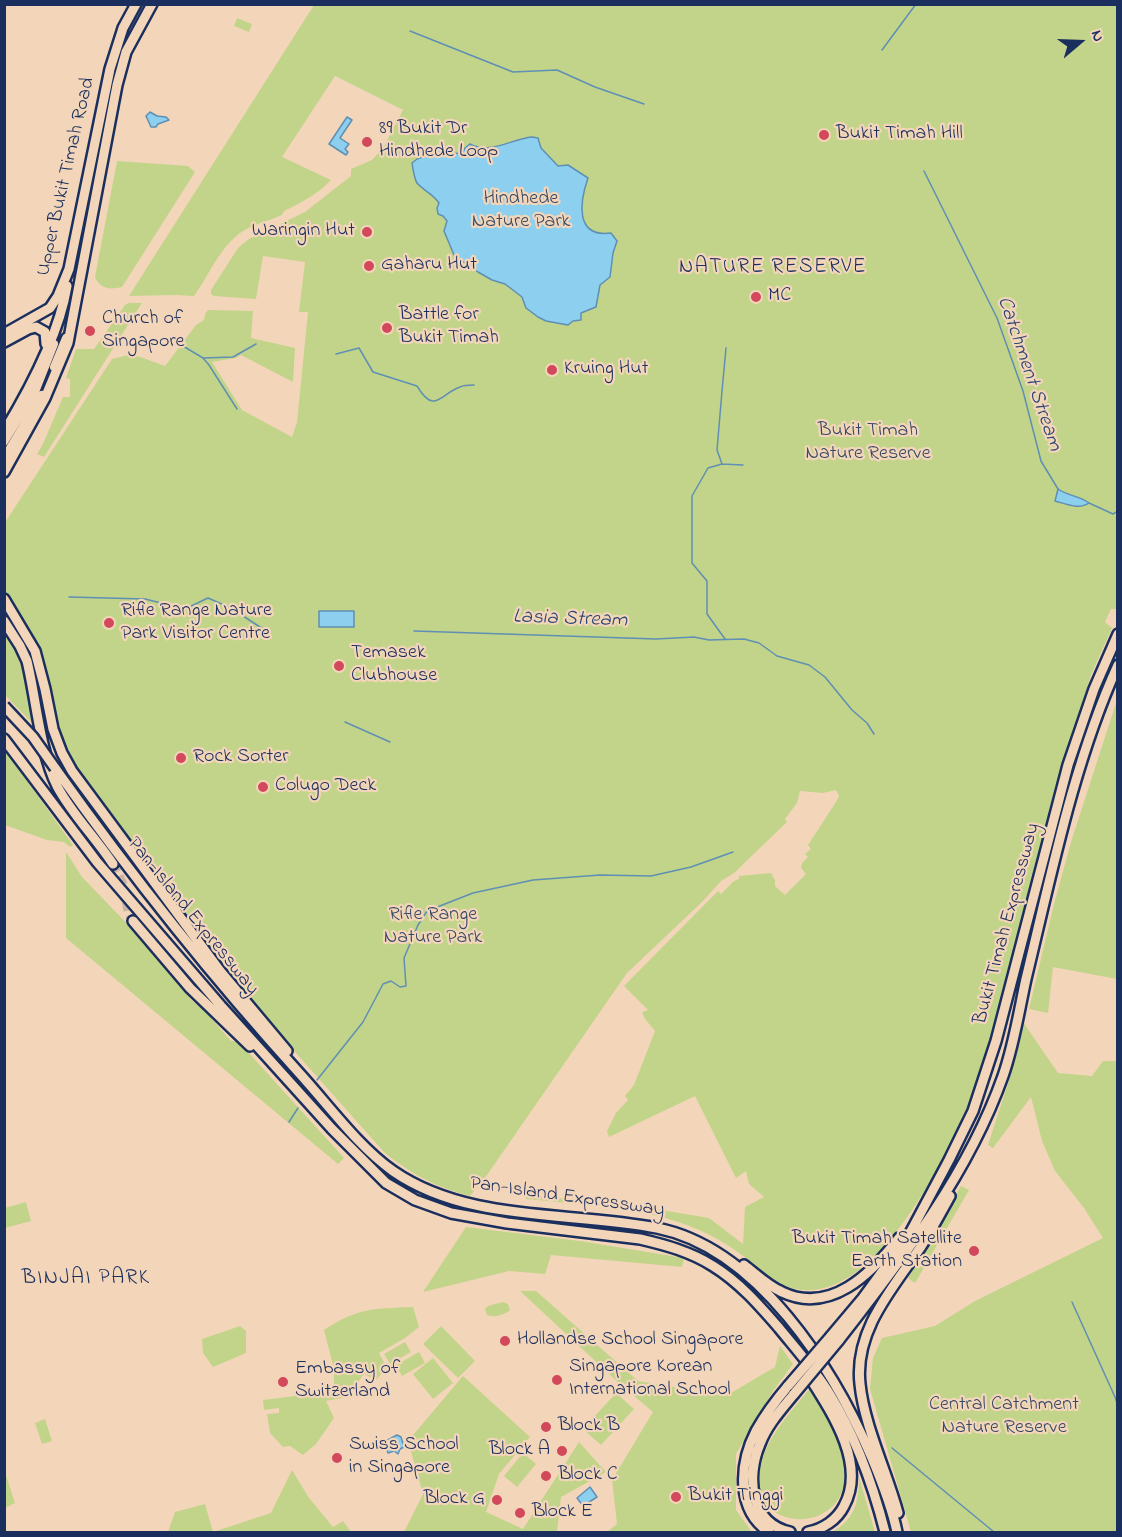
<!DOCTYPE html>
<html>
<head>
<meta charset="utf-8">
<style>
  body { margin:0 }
  #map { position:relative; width:1122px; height:1537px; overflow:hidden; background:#f3d6ba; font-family:"Indie Flower",sans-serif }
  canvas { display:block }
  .frame { position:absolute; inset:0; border:6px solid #1b2f5e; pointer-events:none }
  .north { position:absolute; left:1050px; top:12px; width:60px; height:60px; -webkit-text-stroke:4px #f3d6ba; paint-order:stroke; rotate:71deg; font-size:16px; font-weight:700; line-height:24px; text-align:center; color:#1b2f5e }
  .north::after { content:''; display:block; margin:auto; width:21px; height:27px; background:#1b2f5e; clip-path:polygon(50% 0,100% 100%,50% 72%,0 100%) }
</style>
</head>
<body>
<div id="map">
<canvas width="1122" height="1537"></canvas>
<div class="frame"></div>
<div class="north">N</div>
</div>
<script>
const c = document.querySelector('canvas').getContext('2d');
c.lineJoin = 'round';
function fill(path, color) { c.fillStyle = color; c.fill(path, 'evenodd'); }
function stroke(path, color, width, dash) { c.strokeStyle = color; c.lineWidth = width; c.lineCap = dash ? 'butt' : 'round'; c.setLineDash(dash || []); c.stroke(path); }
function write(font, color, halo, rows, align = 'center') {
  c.font = font + ' "Indie Flower",sans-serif'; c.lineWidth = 4.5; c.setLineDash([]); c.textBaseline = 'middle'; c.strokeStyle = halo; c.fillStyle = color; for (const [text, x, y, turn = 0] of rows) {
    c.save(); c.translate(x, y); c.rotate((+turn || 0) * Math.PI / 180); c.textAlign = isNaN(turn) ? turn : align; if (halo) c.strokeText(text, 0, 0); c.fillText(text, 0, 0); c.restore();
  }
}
fill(new Path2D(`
  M314,5H1117V609H1111L1105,622L1112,628L1091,675L1053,796L984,1062C964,1126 882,1307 796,1289C775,1285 756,1265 739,1253C727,1244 713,1236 699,1230C645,1206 584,1205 526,1199V1195L638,1206L709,1218L743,1244L745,1207L764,1197L749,1184L746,1171L736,1178L695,1096L609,1137L607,1131L616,1113L628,1100L625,1096L634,1085L655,1031L645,1019L642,1012L648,1010L624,986L718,891L721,894L734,881L739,879V876L771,873L775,880V886L785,895L806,874L801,868L802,863L808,857L805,854L811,849L808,845L836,802L839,796L836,790L823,793L800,791L797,803L785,819L787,822L734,873L721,881L702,902L627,973L487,1175L470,1196C436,1187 412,1175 384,1152L247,998L216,959L74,767L55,722L44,669L25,671L34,705V725L5,695L4,524L112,359L132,354L165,366L196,325L204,320L205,314L208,310L253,311L251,338L295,348L293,382L241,355L236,358L212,362L242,410L292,437L297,422L308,312H299L305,262L263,256L256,299L214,296L211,294V290L238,248L249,239L305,212L351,176V169L372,160L383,148L403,110L335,76L282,157L331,180C318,194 301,203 284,211L282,215C269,221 257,223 243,231C221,245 209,275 194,296L176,295L129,296Z
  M237,18L252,24L249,32L234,26Z
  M117,161L188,166L195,172L122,287C110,290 100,289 95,277Z
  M129,303H142L44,457L37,454L43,444L63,397H70V379L66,378L76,349H94L125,305Z
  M1117,700V979L1053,967L1048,1013L1029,1009L1054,904L1071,842Z
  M5,750L73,845L70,847L64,842L47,840L5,825Z
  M66,852L82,877L166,964L191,1000L204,1010L231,1041H238L344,1158L338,1164L66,938Z
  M1023,1022L1058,1073L1092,1076L1103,1061H1117V1532H911L870,1389L873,1358L882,1338L935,1326L975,1301L1103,1238L1084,1208L1055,1171L1042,1141L1031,1097L993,1148L988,1145L1010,1077Z
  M961,1186L969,1190L915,1283L908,1278Z
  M26,1202L31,1221L5,1228V1208Z
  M466,1227L580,1241L684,1258L682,1267L551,1255L545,1274L509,1271L423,1292Z
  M520,1291H536L638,1381L726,1396L775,1367L780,1346L793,1364L773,1391L736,1454V1510L752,1532H607L617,1524L612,1480L653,1412L620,1384Z
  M503,1302L508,1304L510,1310C505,1315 493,1318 487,1315L485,1309L488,1306Z
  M413,1307L419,1327L405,1338L379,1353L387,1368L376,1380L364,1374L347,1397L326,1401L334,1418L316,1444L303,1455L290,1446L283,1447L270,1433L267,1414L279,1413V1408L264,1410L263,1400L334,1391V1369L324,1330C359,1307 373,1309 413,1307Z
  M240,1326L246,1331V1353L213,1367L203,1353L202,1339Z
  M441,1326L475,1361L458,1378L423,1344Z
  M405,1342L411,1352L390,1364L384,1354Z
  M419,1352L425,1363L402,1376L396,1365Z
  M433,1358L453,1383L433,1399L413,1374Z
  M463,1376L530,1437L499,1474L486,1512L523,1529L579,1442L606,1472L561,1497L557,1532H404L423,1494L408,1441Z
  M810,1388C824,1411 840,1435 844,1462C857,1537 746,1537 760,1469C765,1438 791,1412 810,1388Z
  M616,1393L634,1409L601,1445L583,1429Z
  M45,1419L52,1441L42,1444L35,1423Z
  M523,1453L536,1464L517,1487L504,1476Z
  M292,1470L309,1498L333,1527L343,1521L351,1532H168L175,1512L205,1504L213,1532L271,1513Z
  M5,1472L15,1503L5,1508H4Z
  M859,1477L875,1532H832C855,1519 859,1502 859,1477Z`), '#c2d489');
const water = new Path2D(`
  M150,112L157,116L166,117L169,120L158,124L156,127H151L146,116Z
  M347,117L352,120L340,138L349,144L345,149L348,152L346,155L329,144Z
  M532,137L538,138L541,148L558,166L568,165L588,178C580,201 574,238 611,233L617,241L613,253L610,277L600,285L596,307L581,313V320L573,321L568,325L546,321L538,317L526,308L522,297L505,284L492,280L478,272L454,255L444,231L447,221L443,216L438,214L437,208L439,203C433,194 424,191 417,183C414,178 413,169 412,163L417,159L431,154L438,146L454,153L462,154L465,148L470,144C490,155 511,139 532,137Z
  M1058,489C1068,496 1080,496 1089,503C1079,510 1066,504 1055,501Z
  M319,611H354V627H319Z
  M397,1435L401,1437L404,1447L400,1449L398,1454L394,1451L388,1453L384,1442Z
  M590,1487L597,1497L583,1506L577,1498Z`);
fill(water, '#8dcfee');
stroke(water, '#5f8fb4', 1.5);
stroke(new Path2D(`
  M410,31L513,72L557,70L595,87L644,104
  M882,50L916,4
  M924,171L997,318L1023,391L1041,461L1058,489
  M183,346L203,358L209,365L237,409
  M336,354L359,348L373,372L417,386C435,416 441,393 460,387C464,385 470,385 474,385
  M203,358L233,357L256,344
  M722,391L717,450L722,464L708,468L692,496V563L707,581V614L725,639
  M722,391L726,348
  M722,464L743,465
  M1089,503L1113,514L1118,511
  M69,597L145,599L185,609L208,598L231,608L266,631
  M414,631L656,639L694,637L709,640L744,639L759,643L777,656L809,665L825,677L852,710L867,723L874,734
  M345,722L390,742
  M317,1080L363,1022L383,984L391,981L400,987L406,986L404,958L418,925L427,911L473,893L533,880L600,875L651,876L691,867L733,852
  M289,1122L298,1108
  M1072,1302L1115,1397L1118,1406
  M892,1448L994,1532`), '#5f8fb4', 1.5);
stroke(new Path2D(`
  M113,864L123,884L128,911L133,921`), '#c8b5a8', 9, [9, 4.5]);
const major = new Path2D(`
  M54,367L66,338
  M4,442L35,392L54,344
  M4,458L42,395`);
const highway = new Path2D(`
  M4,334L50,308L58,296L69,269L110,69L123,28L136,4
  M4,342L28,329L36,327L45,332L46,344
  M4,432C30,389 59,335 67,286
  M4,472L45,398L68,343L117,85L126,52L152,4
  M4,599L35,651L45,689L53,729L62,753L72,771L220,971L287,1051
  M4,621L20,646L27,661C36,698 40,752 57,786C72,814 95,837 113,864
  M4,739L97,862L221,1006L332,1129L386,1183L415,1200L451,1213L507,1223L640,1239C666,1245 691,1252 713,1266C739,1282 759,1305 779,1328C796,1349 815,1370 829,1393C855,1435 873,1485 885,1532
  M55,768C131,875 213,978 301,1075C330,1107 358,1146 393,1171C468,1223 570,1211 657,1228C758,1248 834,1369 872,1458C882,1482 892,1507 897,1532
  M133,921L190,988L250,1046
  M744,1265C756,1274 768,1286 782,1292C830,1315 871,1274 899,1238
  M831,1336L863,1298L909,1235L949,1160L973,1111L996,1041L1068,765L1094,689L1118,634
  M839,1340C903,1258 968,1175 1003,1076C1014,1045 1019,1011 1026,979C1051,876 1074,761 1118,665
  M805,1370C828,1407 868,1462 844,1506C837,1520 823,1529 808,1532
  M898,1513C887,1472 864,1425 860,1384C854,1331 892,1289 920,1248C931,1231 940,1214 950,1196
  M769,1532C736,1510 739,1464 756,1431C765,1415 776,1400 788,1386
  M790,1532C750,1523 746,1477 760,1444C767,1425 781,1410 794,1394`);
stroke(major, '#1b2f5e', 13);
stroke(highway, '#1b2f5e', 14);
stroke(major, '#f3d6ba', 8);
stroke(highway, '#f3d6ba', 9);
const highwayBridge = new Path2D(`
  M4,706L33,737L55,768
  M788,1386L831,1336
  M794,1394L839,1340`);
stroke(highwayBridge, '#1b2f5e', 14, []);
stroke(highwayBridge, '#f3d6ba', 9);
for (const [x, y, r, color] of [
  [824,135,6,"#d1495b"],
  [367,142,6,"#d1495b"],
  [367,232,6,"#d1495b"],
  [369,266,6,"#d1495b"],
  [756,297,6,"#d1495b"],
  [387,328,6,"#d1495b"],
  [90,331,6,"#d1495b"],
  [552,370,6,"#d1495b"],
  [109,623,6,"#d1495b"],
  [339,666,6,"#d1495b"],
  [181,758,6,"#d1495b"],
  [263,787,6,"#d1495b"],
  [974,1251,6,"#d1495b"],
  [505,1341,6,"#d1495b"],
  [557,1380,6,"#d1495b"],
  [283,1382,6,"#d1495b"],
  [546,1427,6,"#d1495b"],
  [562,1451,6,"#d1495b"],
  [337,1458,6,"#d1495b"],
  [546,1476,6,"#d1495b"],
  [676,1497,6,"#d1495b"],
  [497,1500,6,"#d1495b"],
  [520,1513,6,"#d1495b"]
]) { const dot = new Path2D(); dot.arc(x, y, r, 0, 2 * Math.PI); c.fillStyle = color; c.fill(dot); stroke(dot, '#f3d6ba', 2); }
write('20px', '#1b2f5e', '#f3d6ba', [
  ["89 Bukit Dr",379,130],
  ["Hindhede Loop",379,153],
  ["Bukit Timah Hill",836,135],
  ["Waringin Hut",355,232,"right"],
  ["Gaharu Hut",381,266],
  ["MC",768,297],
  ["Battle for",399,316],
  ["Bukit Timah",399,339],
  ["Church of",102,320],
  ["Singapore",102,343],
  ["Kruing Hut",564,370],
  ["Rifle Range Nature",121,612],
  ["Park Visitor Centre",121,635],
  ["Temasek",351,654],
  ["Clubhouse",351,677],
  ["Rock Sorter",193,758],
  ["Colugo Deck",275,787],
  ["Bukit Timah Satellite",962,1240,"right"],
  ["Earth Station",962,1263,"right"],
  ["Hollandse School Singapore",517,1341],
  ["Singapore Korean",569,1368],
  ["International School",569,1391],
  ["Embassy of",295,1370],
  ["Switzerland",295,1393],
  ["Block B",558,1427],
  ["Swiss School",349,1446],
  ["in Singapore",349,1469],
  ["Block A",550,1451,"right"],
  ["Block C",558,1476],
  ["Bukit Tinggi",688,1497],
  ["Block G",485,1500,"right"],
  ["Block E",532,1513]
], 'left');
write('20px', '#1b2f5e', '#f3d6ba', [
  ["Upper Bukit Timah Road",67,177,-77],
  ["Pan-Island Expressway",192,917,51],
  ["Bukit Timah Expressway",1008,924,-75],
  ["Pan-Island Expressway",567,1198,8]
]);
write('20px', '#344864', '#f3d6ba', [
  ["Hindhede",521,200],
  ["Nature Park",521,223],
  ["Bukit Timah",868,432],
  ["Nature Reserve",868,455],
  ["Rifle Range",433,916],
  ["Nature Park",433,939],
  ["Central Catchment",1004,1406],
  ["Nature Reserve",1004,1429]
]);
c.letterSpacing = '1.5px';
write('21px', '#1b2f5e', '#f3d6ba', [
  ["NATURE RESERVE",773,269],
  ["BINJAI PARK",86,1280]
]);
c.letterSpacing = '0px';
write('italic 21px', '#2c4774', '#f3d6ba', [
  ["Catchment Stream",1028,374,71],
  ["Lasia Stream",570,620,2]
]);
</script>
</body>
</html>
